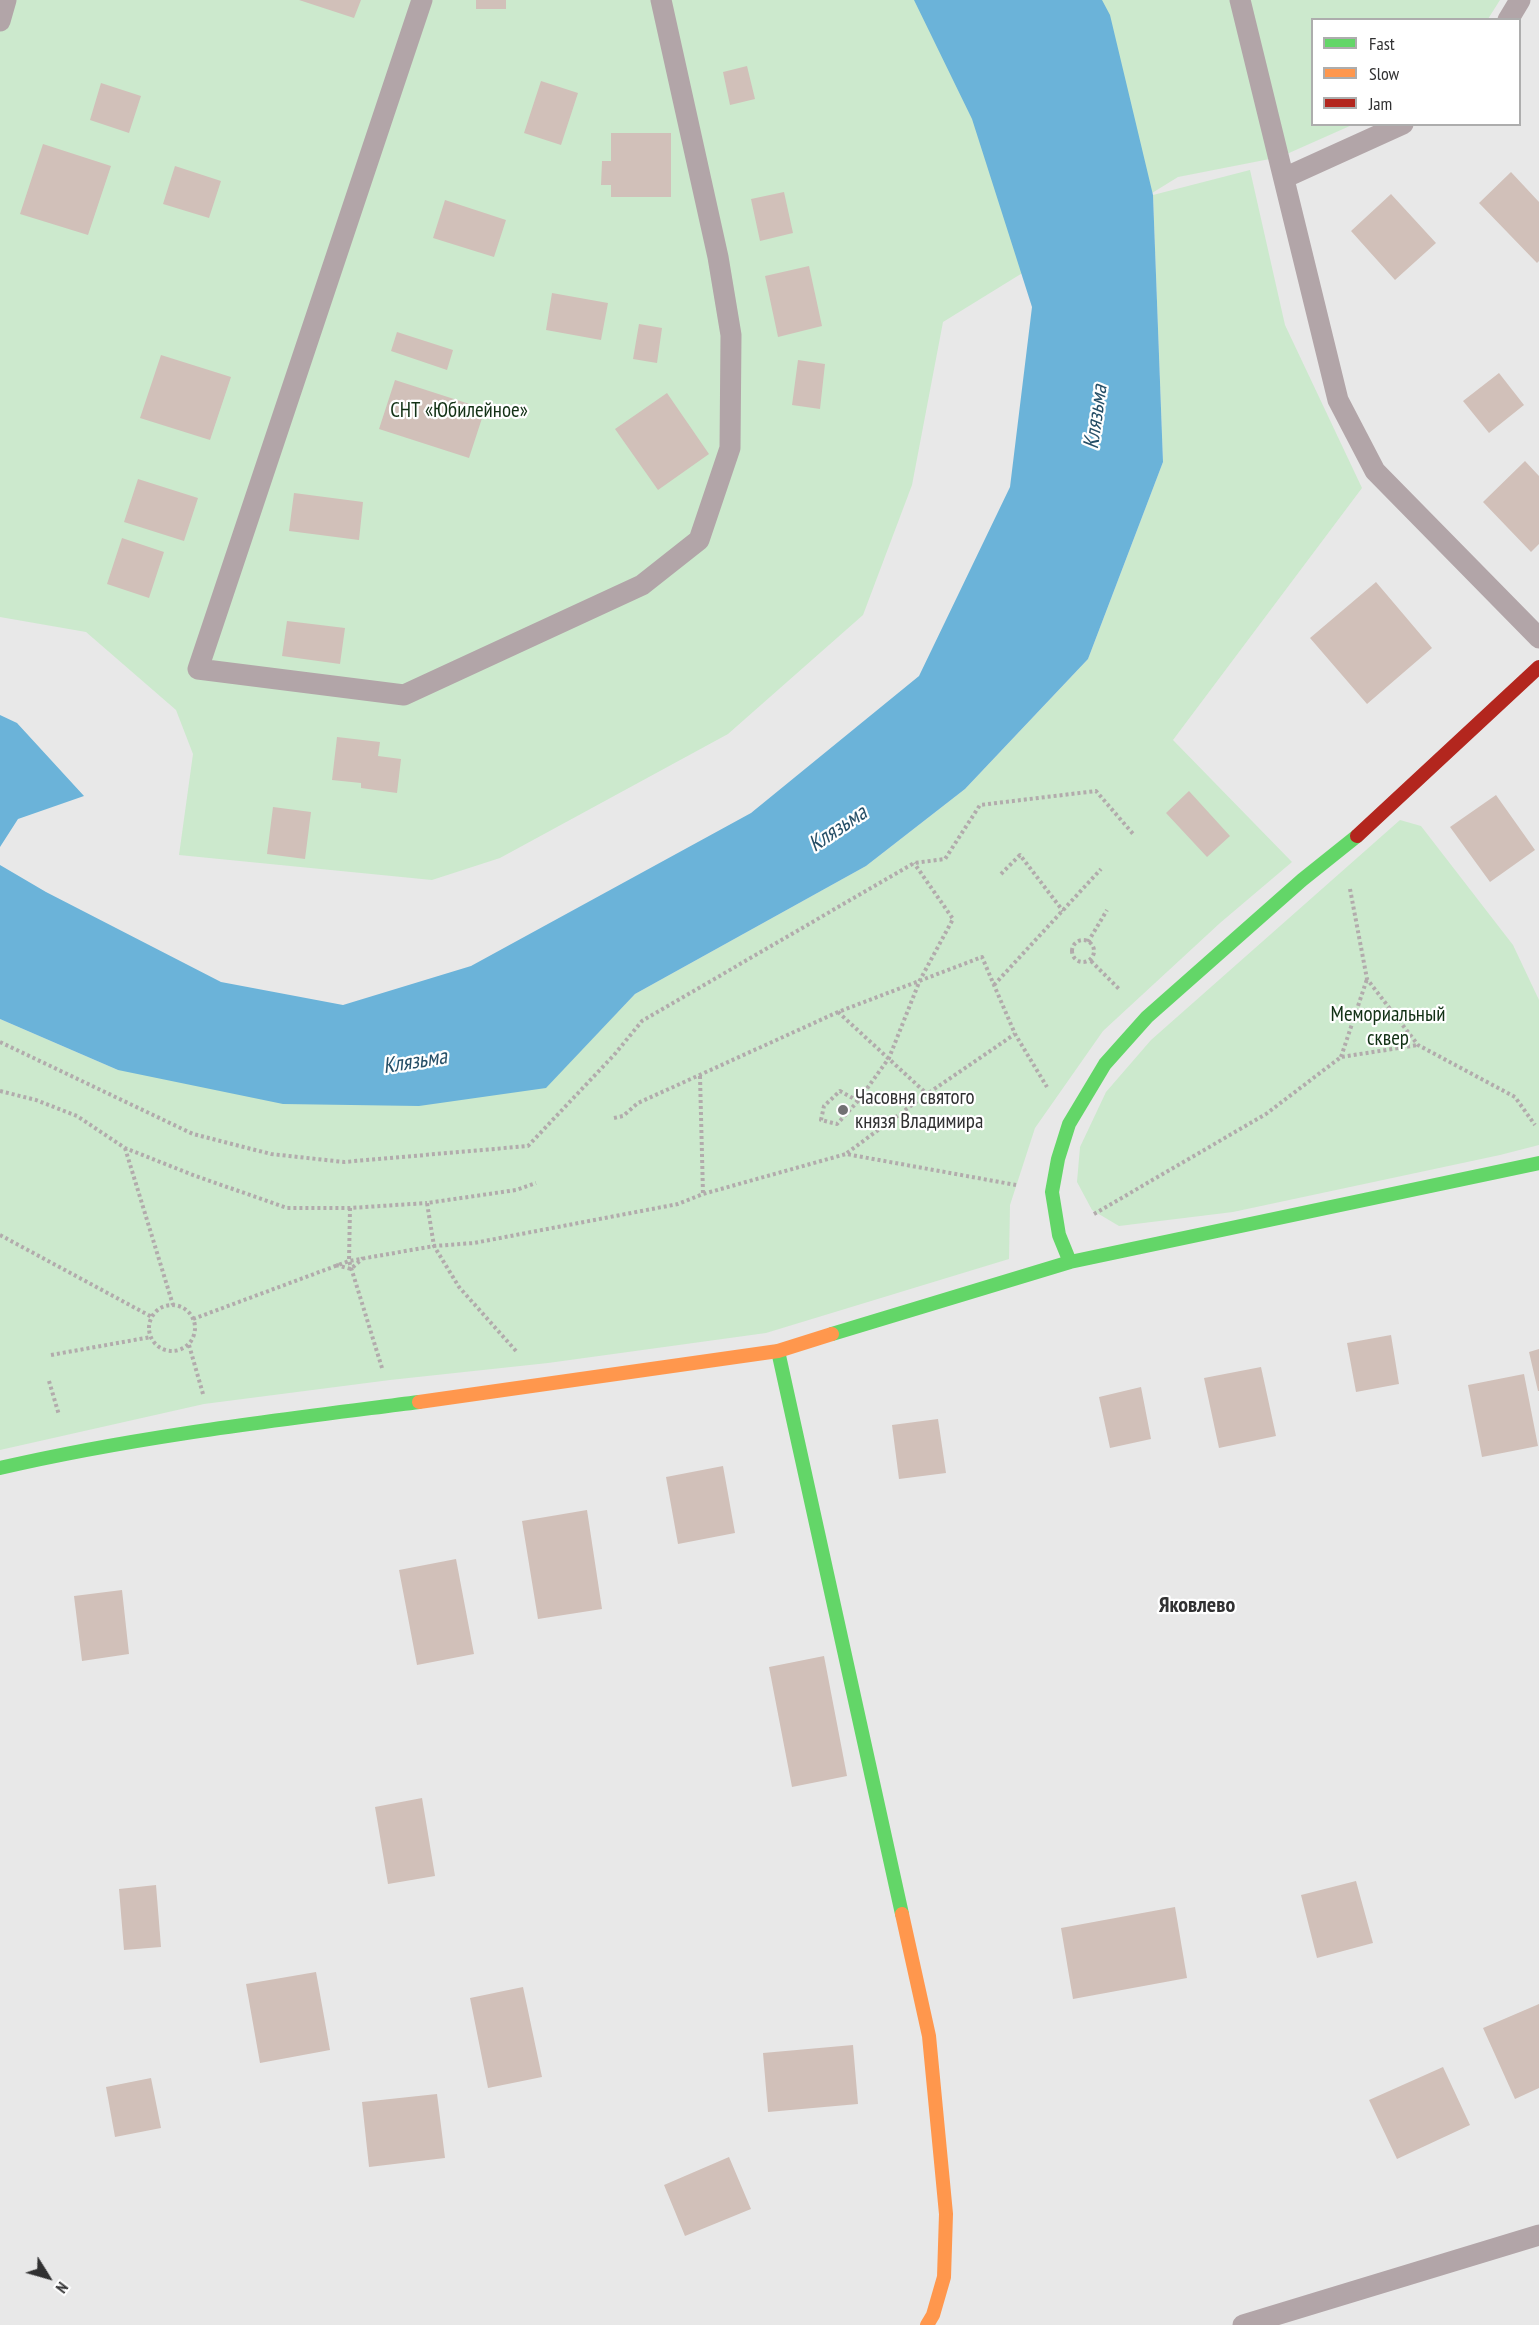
<!DOCTYPE html>
<html>
<head>
<meta charset="utf-8">
<style>
  body { margin:0 }
  #map { position:relative; width:1539px; height:2325px; overflow:hidden; background:#e8e8e8; font-family:"PT Sans Narrow",sans-serif }
  canvas { display:block }
  .legend { position:absolute; left:1311px; top:18px; width:210px; height:108px; box-sizing:border-box; background:#fff; border:2px solid #adadad; margin:0; padding:8px 10px; list-style:none; font-size:18px; color:#313132 }
  .legend li { display:flex; align-items:center; gap:12px; height:30px }
  .legend b { width:30px; border:2px solid #adadad }
  .north { position:absolute; left:18px; top:2247px; width:60px; height:60px; -webkit-text-stroke:4px #fff; paint-order:stroke; rotate:127deg; font-size:16px; font-weight:700; line-height:24px; text-align:center; color:#313132 }
  .north::after { content:''; display:block; margin:auto; width:21px; height:27px; background:#313132; clip-path:polygon(50% 0,100% 100%,50% 72%,0 100%) }
</style>
</head>
<body>
<div id="map">
<canvas width="1539" height="2325"></canvas>
<ul class="legend">
<li><b style="height:8px;background:#63d668"></b>Fast</li>
<li><b style="height:8px;background:#ff974d"></b>Slow</li>
<li><b style="height:8px;background:#b3261e"></b>Jam</li>
</ul>
<div class="north">N</div>
</div>
<script>
const c = document.querySelector('canvas').getContext('2d');
c.lineJoin = 'round';
function fill(path, color) { c.fillStyle = color; c.fill(path, 'evenodd'); }
function stroke(path, color, width, dash) { c.strokeStyle = color; c.lineWidth = width; c.lineCap = dash ? 'butt' : 'round'; c.setLineDash(dash || []); c.stroke(path); }
function write(font, color, halo, rows, align = 'center') {
  c.font = font + ' "PT Sans Narrow",sans-serif'; c.lineWidth = 4.5; c.setLineDash([]); c.textBaseline = 'middle'; c.strokeStyle = halo; c.fillStyle = color; for (const [text, x, y, turn = 0] of rows) {
    c.save(); c.translate(x, y); c.rotate((+turn || 0) * Math.PI / 180); c.textAlign = isNaN(turn) ? turn : align; if (halo) c.strokeText(text, 0, 0); c.fillText(text, 0, 0); c.restore();
  }
}
fill(new Path2D(`
  M0,0H1500L1488,19L1312,20V124L1352,125L1280,157L1178,177L943,322L912,485L863,615L728,734L500,858L432,880L179,855L193,754L176,710L86,632L0,617Z
  M1250,170L1285,325L1362,488L1173,740L1292,862L1220,923L1103,1031L1035,1128L1010,1205L1009,1259L766,1333L548,1363L390,1380L204,1404L0,1450V1019L118,1070L546,1087L635,994L866,866L965,789L1088,659L1163,462L1153,195Z
  M1400,820L1421,826L1513,945L1539,1000V1145L1500,1155L1233,1212L1119,1226L1092,1210L1077,1182L1080,1147L1106,1092L1151,1040Z`), '#cce9cd');
fill(new Path2D(`
  M914,0H1102L1110,15L1153,195L1163,462L1088,659L965,789L866,866L635,994L546,1088L419,1106L283,1104L118,1070L0,1019V865L46,892L221,982L343,1005L471,966L751,813L919,676L1010,487L1032,307L972,119Z
  M0,715L17,723L84,796L18,819L0,847Z`), '#6bb3d9');
fill(new Path2D(`
  M299,0H361L354,18Z
  M476,0H506V9H476Z
  M747,66L755,99L730,105L723,72Z
  M541,81L578,93L561,145L524,133Z
  M101,83L141,96L129,133L90,120Z
  M611,133H671V197H611V185H601L602,161H611Z
  M43,144L111,166L88,235L20,214Z
  M175,166L221,181L209,218L163,204Z
  M1511,172L1539,202V261L1537,263L1479,203Z
  M784,192L793,233L760,241L751,199Z
  M1391,194L1436,243L1395,280L1351,231Z
  M445,200L506,220L494,257L433,238Z
  M809,266L822,326L778,337L765,276Z
  M552,293L608,303L601,340L546,330Z
  M639,324L662,328L657,363L633,359Z
  M397,332L453,350L447,370L391,351Z
  M161,355L231,377L210,440L140,418Z
  M798,360L825,364L820,409L792,405Z
  M1499,373L1524,405L1489,433L1463,401Z
  M395,380L485,409L469,458L379,429Z
  M667,393L709,454L658,490L615,429Z
  M1525,461L1539,476V544L1531,552L1483,502Z
  M138,479L198,498L184,541L124,522Z
  M294,493L363,502L359,540L289,531Z
  M122,538L164,552L149,598L107,584Z
  M1376,582L1432,648L1367,704L1310,638Z
  M287,621L345,628L340,664L282,656Z
  M337,737L380,742L378,756L401,759L397,793L361,788V783L332,780Z
  M1189,791L1230,836L1207,857L1166,813Z
  M1496,795L1535,850L1490,882L1450,827Z
  M273,807L311,812L305,859L267,854Z
  M1391,1335L1399,1384L1356,1392L1347,1343Z
  M1539,1349V1391H1538L1529,1352Z
  M1261,1367L1276,1436L1219,1448L1204,1378Z
  M1524,1374L1538,1446L1482,1457L1468,1385Z
  M1141,1387L1151,1439L1110,1448L1099,1397Z
  M938,1419L946,1473L899,1479L892,1425Z
  M723,1466L735,1533L678,1544L666,1477Z
  M587,1510L602,1609L538,1619L522,1521Z
  M456,1559L474,1654L417,1665L399,1570Z
  M122,1590L129,1654L82,1661L74,1596Z
  M824,1656L847,1776L792,1787L769,1667Z
  M422,1798L435,1876L388,1884L375,1807Z
  M1356,1881L1373,1943L1317,1958L1301,1895Z
  M156,1885L161,1947L124,1950L119,1889Z
  M1175,1907L1187,1978L1073,1999L1061,1928Z
  M316,1972L330,2050L260,2063L246,1984Z
  M523,1987L542,2077L488,2088L470,1998Z
  M1539,2004V2088L1515,2099L1483,2028Z
  M853,2045L858,2104L768,2112L763,2053Z
  M1443,2067L1470,2125L1397,2159L1369,2100Z
  M151,2078L161,2128L115,2137L106,2087Z
  M437,2094L445,2158L369,2167L362,2102Z
  M729,2157L751,2209L685,2236L664,2185Z`), '#d1c0b9');
stroke(new Path2D(`
  M1001,874L1020,855L1063,911
  M1350,889L1367,979L1418,1045L1515,1097L1535,1125
  M1072 951a11 11 0 1 1 22 0a11 11 0 1 1-22 0Z
  M1088,942L1107,910
  M1091,961L1120,990
  M994,985L1101,869
  M838,1012L927,1094
  M0,1042L193,1134L271,1154L344,1162L528,1146L614,1055L642,1021L914,863L945,859L980,805L1096,791L1134,835
  M1341,1057L1367,979
  M700,1076L703,1194
  M0,1091L36,1100L77,1116L125,1148L193,1175L287,1208H350L427,1203
  M858,1101L840,1091L824,1106L821,1120L837,1124L858,1101L889,1058L920,980L953,919L914,863
  M614,1118L623,1116L638,1103L838,1012L982,957L1015,1034L1047,1087
  M125,1148L173,1305
  M847,1153L927,1094L1015,1034
  M350,1208L349,1261L382,1368
  M1094,1214L1266,1114L1341,1057L1418,1045
  M0,1235L152,1317
  M336,1265L351,1269L363,1258
  M149 1328a23 23 0 1 1 46 0a23 23 0 1 1-46 0Z
  M193,1319L349,1261L434,1246L474,1243L678,1204L703,1194L846,1154L1016,1185
  M189,1345L203,1394
  M516,1351L459,1287L434,1246L427,1203L516,1190L536,1183
  M51,1355L151,1337
  M49,1381L59,1415`), '#b2abac', 4, [3, 3]);
stroke(new Path2D(`
  M422,0L198,669L404,695L642,585L699,540L730,448L731,335L718,257L661,0
  M1240,0L1338,400L1375,471L1539,638
  M1508,20L1520,0
  M0,21L6,0
  M1284,178L1403,124
  M1243,2325L1539,2235`), '#b2a5a8', 21);
stroke(new Path2D(`
  M1070,1262L1059,1235L1052,1192L1058,1159L1069,1124L1105,1064L1147,1017L1302,880L1357,836
  M832,1334L1070,1262L1539,1163
  M778,1351L902,1914
  M0,1468C138,1436 279,1420 419,1402`), '#63d668', 14);
stroke(new Path2D(`
  M419,1402L778,1351L832,1334
  M902,1914L929,2036L946,2214L944,2277L933,2315L927,2325`), '#ff974d', 14);
stroke(new Path2D(`
  M1357,836L1539,667`), '#b3261e', 14);
for (const [x, y, r, color] of [
  [843,1110,6,"#717172"]
]) { const dot = new Path2D(); dot.arc(x, y, r, 0, 2 * Math.PI); c.fillStyle = color; c.fill(dot); stroke(dot, '#fff', 2); }
write('21px', '#123115', '#fff', [
  ["СНТ «Юбилейное»",459,411],
  ["Мемориальный",1388,1015],
  ["сквер",1388,1039]
]);
write('21px', '#313132', '#fff', [
  ["Часовня святого",855,1098],
  ["князя Владимира",855,1122]
], 'left');
write('italic 22px', '#264f67', '#fff', [
  ["Клязьма",1096,417,-82],
  ["Клязьма",838,829,-34],
  ["Клязьма",415,1062,-9]
]);
write('bold 22px', '#313132', '#fff', [
  ["Яковлево",1197,1606]
]);
</script>
</body>
</html>
